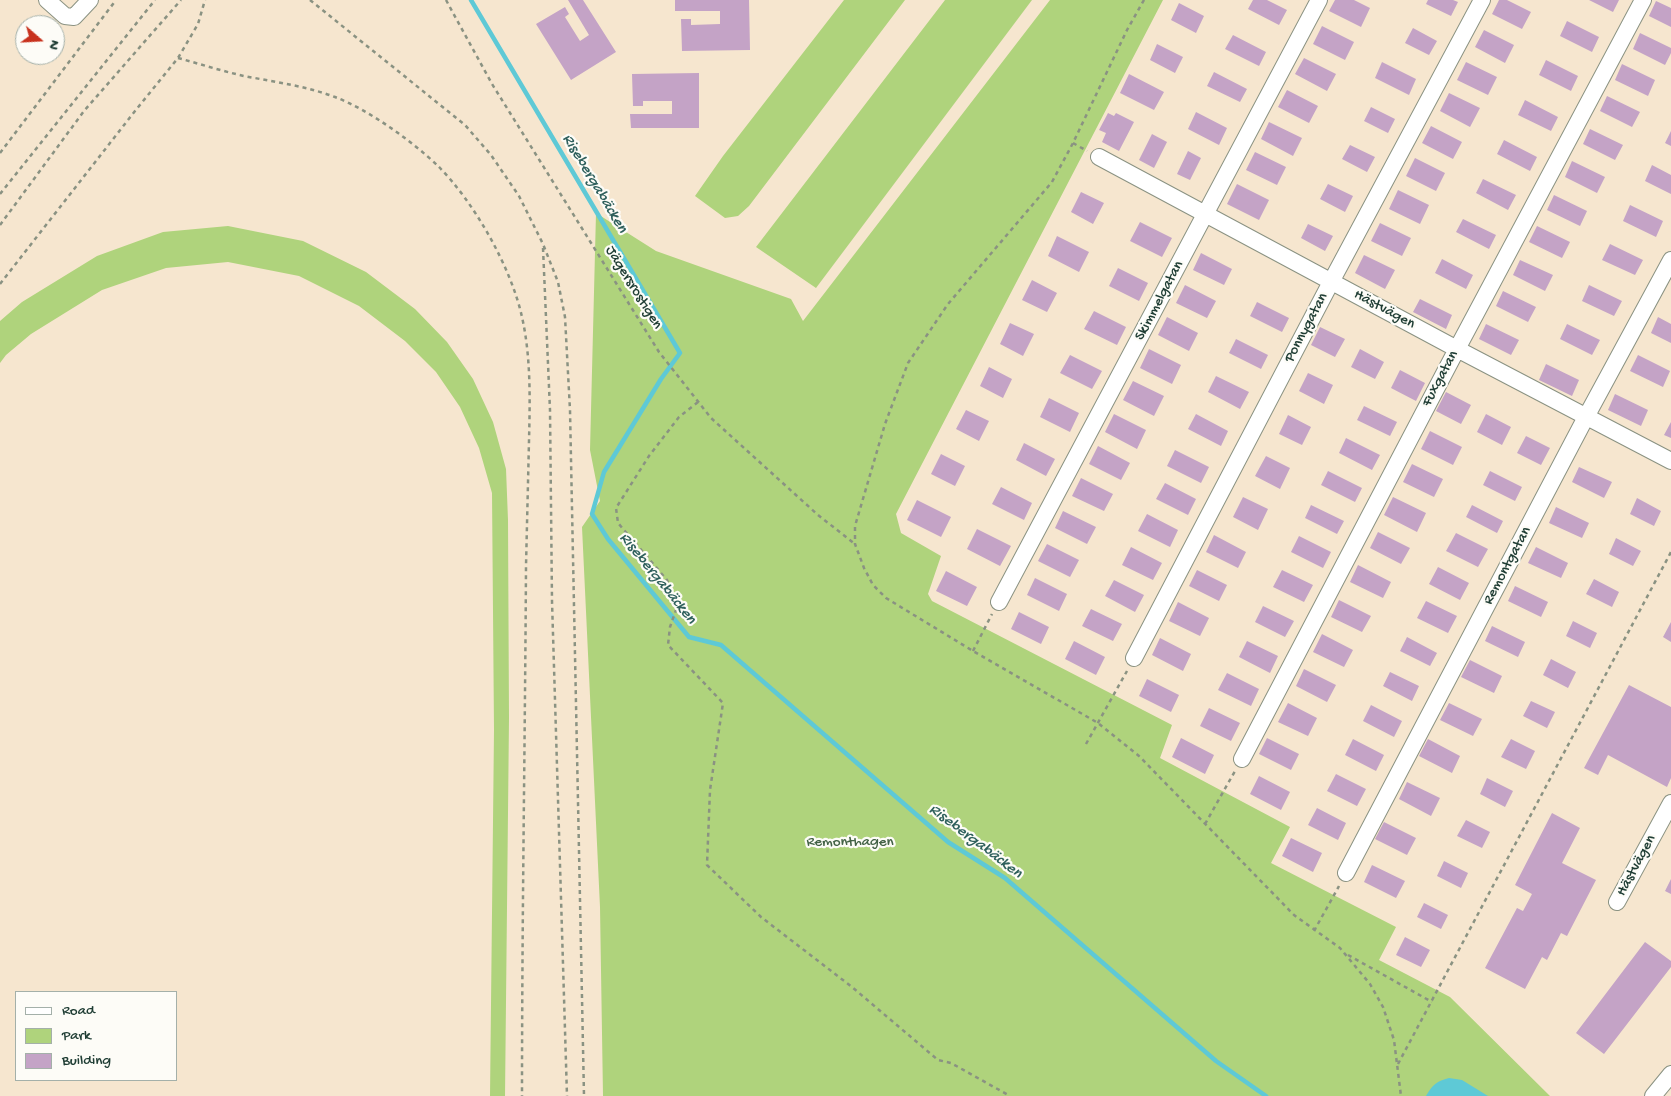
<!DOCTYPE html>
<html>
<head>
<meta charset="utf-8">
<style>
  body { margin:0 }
  #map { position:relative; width:1671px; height:1096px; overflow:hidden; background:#f6e6cf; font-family:"Gochi Hand",sans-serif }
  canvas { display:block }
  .legend { position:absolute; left:15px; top:991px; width:162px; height:90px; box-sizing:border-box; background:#fdfcf7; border:1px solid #a4b0a9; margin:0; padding:6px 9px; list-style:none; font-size:15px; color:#1f3d34 }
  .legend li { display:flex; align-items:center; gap:10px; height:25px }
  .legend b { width:25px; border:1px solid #a4b0a9 }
  .north { position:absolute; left:15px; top:15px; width:50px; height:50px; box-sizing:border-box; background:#fdfcf7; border:1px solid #a4b0a9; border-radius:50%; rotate:109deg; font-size:14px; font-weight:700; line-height:20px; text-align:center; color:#1f3d34 }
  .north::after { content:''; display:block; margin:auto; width:18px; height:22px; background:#c8321e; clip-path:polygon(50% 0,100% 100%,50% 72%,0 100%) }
</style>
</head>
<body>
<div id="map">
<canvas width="1671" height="1096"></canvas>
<ul class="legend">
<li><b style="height:6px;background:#fff"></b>Road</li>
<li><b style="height:14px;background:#afd37c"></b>Park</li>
<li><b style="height:14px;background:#c4a3c6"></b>Building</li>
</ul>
<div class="north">N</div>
</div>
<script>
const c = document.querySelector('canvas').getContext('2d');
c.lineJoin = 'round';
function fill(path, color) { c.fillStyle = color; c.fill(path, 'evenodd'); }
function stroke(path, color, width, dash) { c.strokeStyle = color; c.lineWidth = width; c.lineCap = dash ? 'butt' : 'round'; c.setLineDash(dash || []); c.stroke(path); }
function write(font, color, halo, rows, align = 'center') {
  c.font = font + ' "Gochi Hand",sans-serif'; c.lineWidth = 4.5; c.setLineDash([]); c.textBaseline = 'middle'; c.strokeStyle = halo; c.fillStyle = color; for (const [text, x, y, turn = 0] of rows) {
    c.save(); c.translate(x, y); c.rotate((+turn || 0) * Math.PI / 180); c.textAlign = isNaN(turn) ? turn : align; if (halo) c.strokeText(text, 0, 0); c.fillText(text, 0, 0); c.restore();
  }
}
fill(new Path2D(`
  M844,0H905L749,206L738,216L725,218L695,196L723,156Z
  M945,0H1032L816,288L756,247Z
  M1050,0H1163L896,514L901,533L941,556L928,594L932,601L1172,725L1160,758L1290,827L1271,863L1396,927L1379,960L1450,997L1550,1096H603L600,907L582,527L600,501L590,450L596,213L656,251L791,299L803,321Z
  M228,226L303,241L366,272L415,309L447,342L473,379L493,422L506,469L508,520L509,718L505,1096H490L494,730L492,493L479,448L460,407L436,372L405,341L359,306L299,276L228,262L166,268L102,290L31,334L6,355L0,363V321L22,302L97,256L163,232Z`), '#afd37c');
fill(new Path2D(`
  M1449,1078L1462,1080L1488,1096H1426C1432,1085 1437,1081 1449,1078Z`), '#5ec9d6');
stroke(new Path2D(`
  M471,0L680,353L661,379L604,472L592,514L608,539L689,637L721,645L948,842L1005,878L1216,1061L1266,1096`), '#5ec9d6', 4.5);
fill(new Path2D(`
  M568,0H583L616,52L571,80L536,24L565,7L569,14L565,17L580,41L589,35Z
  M675,0H749L750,50L682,51L681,19H691V25L720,24V11H675Z
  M1253,0H1267L1287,10L1279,25L1248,9Z
  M1335,0H1354L1370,8L1361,27L1329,11Z
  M1428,0H1453L1458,2L1451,16L1426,4Z
  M1499,0H1507L1531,12L1522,29L1492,14Z
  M1589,0H1619L1613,12Z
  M1656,1L1671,8V27L1649,16Z
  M1179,3L1204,16L1196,33L1171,20Z
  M1567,21L1599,37L1592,52L1560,36Z
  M1322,26L1354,42L1345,60L1313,44Z
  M1413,28L1437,41L1429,55L1405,43Z
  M1484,30L1514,45L1505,63L1475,47Z
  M1640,33L1671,48V53L1665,65L1633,49Z
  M1233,35L1266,52L1259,66L1225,49Z
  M1157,44L1183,57L1175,73L1150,60Z
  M1304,58L1336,74L1327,91L1295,74Z
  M1546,60L1578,76L1571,91L1539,75Z
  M1382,62L1416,79L1409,95L1375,78Z
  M1466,62L1497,77L1488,95L1457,80Z
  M1622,64L1655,80L1648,96L1615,80Z
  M1214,72L1247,89L1240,102L1207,86Z
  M699,73V128H631L630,114H672V101H643V106H633L632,74Z
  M1129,74L1164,92L1154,110L1120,93Z
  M1287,90L1318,106L1309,123L1278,107Z
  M1449,93L1480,108L1470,127L1440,111Z
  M1607,96L1640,112L1632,127L1600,111Z
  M1525,100L1558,117L1551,131L1518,115Z
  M1371,107L1395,119L1388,133L1364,121Z
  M1196,112L1227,128L1219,145L1188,129Z
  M1108,113L1114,116L1116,113L1134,122L1119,151L1102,142L1106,133L1099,130Z
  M1269,122L1302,138L1293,156L1261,139Z
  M1431,126L1462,142L1453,159L1422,143Z
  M1590,129L1623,145L1615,160L1583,144Z
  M1671,131V146L1665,143Z
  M1152,134L1167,142L1154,168L1139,160Z
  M1504,140L1537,157L1530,171L1497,154Z
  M1350,145L1375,157L1367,172L1342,159Z
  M1188,151L1201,158L1190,180L1177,174Z
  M1255,152L1286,167L1277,185L1246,170Z
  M1415,158L1445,173L1436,191L1406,176Z
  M1572,161L1605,177L1597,193L1565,177Z
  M1652,165L1671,175V194L1645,181Z
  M1483,179L1516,195L1508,210L1476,193Z
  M1237,184L1269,200L1259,220L1227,204Z
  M1328,184L1353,196L1345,212L1320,199Z
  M1398,190L1429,205L1420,224L1389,209Z
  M1081,192L1104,203L1093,224L1071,212Z
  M1554,195L1587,211L1580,226L1547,210Z
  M1630,205L1663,221L1656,237L1623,221Z
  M1463,219L1496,235L1489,249L1456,232Z
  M1140,222L1172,238L1162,257L1130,241Z
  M1380,223L1411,238L1402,256L1371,241Z
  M1308,224L1333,236L1325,251L1301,238Z
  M1537,226L1570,242L1562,258L1529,242Z
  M1057,236L1089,252L1079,272L1048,256Z
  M1610,244L1643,260L1635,275L1602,260Z
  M1201,253L1232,269L1224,285L1193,270Z
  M1364,255L1395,270L1385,289L1355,273Z
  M1442,259L1473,275L1466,289L1435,273Z
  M1520,260L1553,275L1545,291L1513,275Z
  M1118,268L1148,283L1139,301L1109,286Z
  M1032,280L1057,293L1047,312L1022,300Z
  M1185,285L1216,301L1207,318L1176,303Z
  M1589,285L1622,301L1614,316L1582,301Z
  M1503,291L1536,307L1528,322L1496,306Z
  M1420,299L1452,315L1446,329L1413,312Z
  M1257,302L1289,318L1282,332L1250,316Z
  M1094,311L1126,327L1117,345L1084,329Z
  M1167,317L1198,333L1189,351L1158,335Z
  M1658,317L1671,324V343L1651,333Z
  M1010,323L1034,334L1023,356L1000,344Z
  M1486,324L1519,340L1511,355L1479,339Z
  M1567,324L1600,340L1592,355L1560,339Z
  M1320,327L1345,339L1335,357L1311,345Z
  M1236,339L1268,355L1261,369L1229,353Z
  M1149,349L1181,365L1172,384L1140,368Z
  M1360,349L1384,362L1375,379L1351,367Z
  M1070,355L1102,371L1092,389L1060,373Z
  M1638,355L1670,371L1663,387L1630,371Z
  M1546,364L1579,380L1572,396L1539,380Z
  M989,367L1012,379L1003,398L980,386Z
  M1400,370L1425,383L1416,401L1391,388Z
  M1308,373L1333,385L1324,404L1299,391Z
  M1216,376L1249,392L1240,409L1208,392Z
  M1133,381L1164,396L1154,416L1123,400Z
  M1446,392L1471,405L1461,424L1436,411Z
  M1615,394L1648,410L1641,426L1608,410Z
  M1049,398L1079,413L1070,432L1040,417Z
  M1364,406L1397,422L1390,436L1357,420Z
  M966,410L989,421L979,441L956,429Z
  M1114,414L1146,430L1137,449L1105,432Z
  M1196,414L1228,431L1221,446L1188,429Z
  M1486,414L1511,427L1502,445L1477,432Z
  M1288,415L1311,427L1302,445L1279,434Z
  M1671,422V438L1664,435Z
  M1430,431L1462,447L1453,465L1421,449Z
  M1526,436L1550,448L1541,465L1517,453Z
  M1346,438L1380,455L1372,470L1339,453Z
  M1024,443L1055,459L1046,476L1016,460Z
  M1098,446L1130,463L1121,480L1089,464Z
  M1175,450L1209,467L1201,483L1167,466Z
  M941,454L965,466L955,486L931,474Z
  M1266,456L1290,468L1280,489L1255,476Z
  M1412,464L1443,479L1434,497L1403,482Z
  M1579,467L1612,482L1604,498L1572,482Z
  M1328,471L1362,488L1355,502L1321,485Z
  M1490,471L1522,487L1515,501L1483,485Z
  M1081,478L1113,494L1104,511L1072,496Z
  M1165,483L1196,499L1188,515L1156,499Z
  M1001,487L1032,503L1024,520L992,504Z
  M1243,497L1268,509L1258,530L1233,517Z
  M1393,497L1426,513L1417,532L1384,515Z
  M1637,498L1661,511L1654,526L1630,514Z
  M917,500L951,517L941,537L907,520Z
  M1311,505L1344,521L1337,534L1305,518Z
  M1472,505L1503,521L1497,533L1466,517Z
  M1556,507L1589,523L1582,538L1549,523Z
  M1063,511L1096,527L1087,544L1055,528Z
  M1147,514L1178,530L1170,547L1138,531Z
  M977,529L1011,546L1000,566L967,549Z
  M1378,532L1410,548L1401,564L1370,548Z
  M1456,533L1488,549L1478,567L1446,551Z
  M1214,535L1246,552L1238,568L1206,552Z
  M1299,536L1331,552L1323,568L1291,552Z
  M1616,538L1641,551L1633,566L1609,554Z
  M1047,544L1079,560L1070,577L1038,561Z
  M1131,547L1162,563L1153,580L1122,565Z
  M1536,547L1568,563L1561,578L1528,563Z
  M1358,565L1391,582L1383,598L1350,582Z
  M1438,567L1469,583L1460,600L1429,584Z
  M1197,570L1227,585L1219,601L1189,586Z
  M1282,570L1313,585L1304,602L1273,587Z
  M946,571L977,587L967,606L936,591Z
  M1035,578L1067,594L1059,611L1027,595Z
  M1594,579L1619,592L1612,607L1586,594Z
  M1114,580L1144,595L1135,612L1105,596Z
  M1515,586L1548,602L1541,617L1508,601Z
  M1339,600L1371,616L1362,632L1331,617Z
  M1426,601L1457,616L1448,633L1417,618Z
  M1178,602L1209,618L1200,636L1169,621Z
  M1263,606L1294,621L1285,637L1255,622Z
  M1091,609L1122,624L1113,641L1082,626Z
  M1019,612L1049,627L1041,644L1011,629Z
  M1573,621L1597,633L1590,648L1566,636Z
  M1671,622V642L1663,637Z
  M1492,626L1525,642L1518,657L1485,641Z
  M1322,634L1353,650L1344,667L1313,652Z
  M1407,637L1437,653L1430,666L1400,651Z
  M1160,638L1191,654L1183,671L1152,655Z
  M1074,641L1105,657L1096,675L1065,659Z
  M1247,641L1278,656L1270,673L1239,657Z
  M1551,659L1576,672L1568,688L1543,675Z
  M1470,660L1502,676L1494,693L1461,677Z
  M1304,669L1336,685L1327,702L1296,686Z
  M1390,672L1419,686L1412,701L1383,686Z
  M1227,673L1259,689L1251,706L1218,690Z
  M1147,679L1179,695L1171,712L1139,696Z
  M1629,685L1671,707V778L1667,787L1608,755L1598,775L1584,768Z
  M1531,701L1555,712L1547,728L1523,716Z
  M1288,703L1317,718L1308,736L1278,722Z
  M1449,703L1482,719L1473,736L1440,720Z
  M1371,705L1402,721L1394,737L1363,721Z
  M1209,708L1240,723L1231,741L1200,726Z
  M1181,738L1214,755L1205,774L1172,757Z
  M1267,738L1299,754L1291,770L1259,754Z
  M1353,739L1384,755L1376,771L1345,755Z
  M1428,739L1460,756L1452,773L1419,756Z
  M1511,739L1535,751L1526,769L1501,757Z
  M1336,774L1366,789L1357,806L1327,791Z
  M1259,776L1290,792L1281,810L1250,794Z
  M1487,778L1513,791L1505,807L1480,794Z
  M1407,782L1440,798L1431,816L1399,799Z
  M1317,808L1346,823L1338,840L1308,825Z
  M1552,813L1580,828L1562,863L1596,880L1567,936L1561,933L1547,960L1542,957L1525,989L1485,968L1517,908L1523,911L1532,894L1515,885Z
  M1466,820L1490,832L1482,848L1457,836Z
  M1384,822L1416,838L1407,855L1375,839Z
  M1291,838L1322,853L1313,872L1282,856Z
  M1444,861L1468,873L1461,888L1437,876Z
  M1372,865L1405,881L1396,898L1364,882Z
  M1671,879V894L1665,891Z
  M1424,903L1448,915L1441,929L1417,917Z
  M1405,937L1430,950L1421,967L1396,955Z
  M1645,942L1671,961V967L1604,1054L1576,1033Z`), '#c4a3c6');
const minor = new Path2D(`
  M47,0L65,16L74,17L90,0
  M1099,157L1457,349L1671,461
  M999,602L1319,0
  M1134,658L1331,282L1482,0
  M1242,759L1457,349L1643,0
  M1346,873L1586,417L1671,260
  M1617,902L1671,803
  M1653,1096L1671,1074`);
stroke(minor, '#8a9282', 18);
stroke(new Path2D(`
  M310,0L465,125L491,155L519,196L543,244L558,282L565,317L570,410L584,1096
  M446,0L492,84L659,352L711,418L818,515L855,544
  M1144,0L1127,30L1073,143L1052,182L948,304L908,363L885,424L855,526V544L864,568L873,585L886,598L973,651L1098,723L1139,756L1294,915L1340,948L1370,984L1383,1007L1394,1040L1401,1096
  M178,58C200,64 222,71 244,76C275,82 306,86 335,97C369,110 412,141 438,166C474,202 511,267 522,317C531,357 530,400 529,441C528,483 527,524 526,566C525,743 522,919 522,1096
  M1073,143L1087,151
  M0,153L116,0
  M0,194L155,0
  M0,225L84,111L181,0
  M543,248L550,410L552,601L567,1096
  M0,284L135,111L178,58L198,24L205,0
  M698,402L679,417L649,456L616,508L618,523L667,580L677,607L670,627L668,645L723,703L710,790L707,865L761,917L852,987L938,1060L951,1063L1010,1096
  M973,651L992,614
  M1086,744L1127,671
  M1205,824L1235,771
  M1314,931L1339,886
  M1348,955L1432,1002
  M1398,1064L1671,552`), '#8a9282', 2.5, [4, 4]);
stroke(minor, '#fff', 16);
write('15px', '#1f3d34', '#fdfcf7', [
  ["Jägersrostigen",633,288,58],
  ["Skimmelgatan",1160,301,-62],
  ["Hästvägen",1384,310,28],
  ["Ponnygatan",1307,328,-62],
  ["Fuxgatan",1441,379,-62],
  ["Remontgatan",1508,566,-62],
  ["Hästvägen",1637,866,-62]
]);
write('15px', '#436246', '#fdfcf7', [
  ["Remonthagen",850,843]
]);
write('italic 16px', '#2f605c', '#fdfcf7', [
  ["Risebergabäcken",594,184,59],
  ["Risebergabäcken",657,579,51],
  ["Risebergabäcken",975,842,37]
]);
</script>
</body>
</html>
